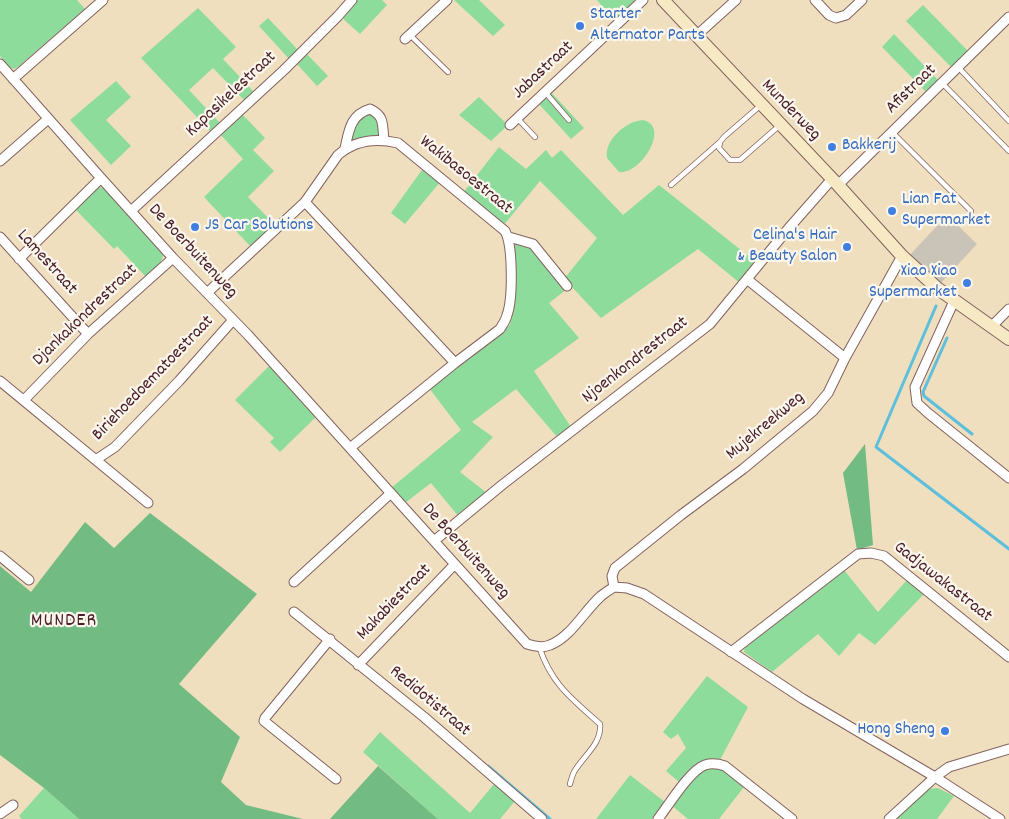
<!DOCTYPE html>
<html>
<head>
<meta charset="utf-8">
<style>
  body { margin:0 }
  canvas { display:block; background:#f0dfbf }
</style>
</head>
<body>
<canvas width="1009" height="819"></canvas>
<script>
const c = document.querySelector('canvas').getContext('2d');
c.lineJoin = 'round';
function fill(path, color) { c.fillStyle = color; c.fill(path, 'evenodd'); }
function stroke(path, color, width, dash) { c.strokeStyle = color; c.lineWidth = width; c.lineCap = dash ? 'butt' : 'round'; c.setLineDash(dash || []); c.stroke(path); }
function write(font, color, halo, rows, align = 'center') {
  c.font = font + ' Dekko,sans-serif'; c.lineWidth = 4.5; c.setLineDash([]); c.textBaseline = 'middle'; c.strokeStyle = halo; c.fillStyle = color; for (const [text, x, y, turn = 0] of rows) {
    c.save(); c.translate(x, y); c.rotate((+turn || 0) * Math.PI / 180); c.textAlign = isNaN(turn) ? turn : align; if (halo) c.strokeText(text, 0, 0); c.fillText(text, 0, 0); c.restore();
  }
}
fill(new Path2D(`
  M947,215L977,244L939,285L909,256Z`), '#cac3b8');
fill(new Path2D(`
  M0,0H77L85,9L19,66L14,69L9,67L0,56Z
  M356,0H382L387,5L360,34L341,17Z
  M454,0H479L505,25L493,36Z
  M597,0H639L615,23Z
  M923,5L968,51L951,67L906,21Z
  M198,8L236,47L223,59L254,92L245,101L213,68L189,90L220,123L211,132L141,58Z
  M268,18L299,51L290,60L259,26Z
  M894,34L938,80L926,92L882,47Z
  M306,53L328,76L317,86L296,63Z
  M116,81L131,97L106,120L131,146L111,165L70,120Z
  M550,91L584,128L571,139L538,103Z
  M479,97L508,125L491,141L459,115Z
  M368,113L379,119L381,132L379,137L349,142L354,125Z
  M242,114L265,138L253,150L274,171L248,197L275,225L251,247L204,197L243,159L220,134Z
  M643,120C671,126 641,175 619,172L607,158C604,140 626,121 643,120Z
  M499,147L526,169L546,150L552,158L561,150L623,215L659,185L756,262L740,283L698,249L601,318L571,286L549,303L579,338L534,371L571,427L558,438L516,389L472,422L493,437L460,472L487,493L459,517L431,483L405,503L391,488L461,430L429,388L505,331L510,324L514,308L515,244L534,246L564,279L597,238L540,181L503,226L463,193Z
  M424,167L441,181L405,224L391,213Z
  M100,187L107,190L163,253C163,265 154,270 146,277L117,246L114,249L75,209L96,188Z
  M269,366L316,417L280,452L270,442L274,438L235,400Z
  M844,570L878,612L908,579L925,593L875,645L859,633L839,656L818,634L772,672L744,652L745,645Z
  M707,676L748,707L720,760C701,758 691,768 679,782L666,771L686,748L678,734L671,739L663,732Z
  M380,732L470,813L494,784L515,801L500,819H438L363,752Z
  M706,768H720L744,787L719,819H688L671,805L692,778Z
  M630,775L665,802L652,819H596Z
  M44,788L79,819H22L19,816Z
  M938,788L954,796L937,819H896L928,789Z`), '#8ddc9c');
fill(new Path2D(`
  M865,444L873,545L857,550L843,473Z
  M150,513L257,594L179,684L240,737L221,782L246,805L303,819H79L44,788L0,755V566L31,592L85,522L114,548Z
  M378,766L438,819H330Z`), '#72bc84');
stroke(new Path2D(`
  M936,306L876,447L1009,549
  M947,338L923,392L924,396L972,434
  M488,766L550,819`), '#5dbfdb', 3);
const lane = new Path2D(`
  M410,35L448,72
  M958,67L1009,121
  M942,83L1009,151
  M545,92L569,120
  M761,105L724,137L720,142L719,148L730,160H740L780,125
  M517,118L535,137
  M892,132L971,211
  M671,185L720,142
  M539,646C551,684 572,699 600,724C602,744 583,756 574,772C572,776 571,780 570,784`);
const street = new Path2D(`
  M815,0L829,15L836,18L846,15L862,0
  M696,36L736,0
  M405,39L447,0
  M0,64L101,178L173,258L248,335L527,644C533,646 543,648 550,645C571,637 585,610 601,596C605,593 609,590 614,587L627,588L644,594L803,699L935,777L1000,819
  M13,79L103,0
  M510,125L643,0
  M345,148C349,131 350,115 370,109C385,116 382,125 384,139
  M0,161L48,119
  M838,185L1009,17
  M305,202L455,363
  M131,211L284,70L338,16L352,0
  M0,237L88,334
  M509,237L533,244L567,286
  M19,259L101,178
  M748,280L845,358
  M207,293L305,202L338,155C355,140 377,138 398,143L505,231C513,245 513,299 507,315C506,320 503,324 500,329L455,363L350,448
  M954,301L915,387L917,403L928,413L1009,478
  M991,327L1009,309
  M0,381L148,503
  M24,400L88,334L173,258
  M97,459L115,447L179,381L233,320
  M434,541L502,485L710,324L788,229L832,179
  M0,556L29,580
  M294,582L391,493
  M614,587L612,576L615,568L681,515L743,469L813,411L828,393L845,358L902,256
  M294,612L424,717L542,819
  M330,639L265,718L264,721L336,779
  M731,652L858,554L871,553L884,556L1009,657
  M358,665L455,564
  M0,814L13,805
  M658,819C668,806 690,770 705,765C711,763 719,764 725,766L792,819
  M889,819L935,777L949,767L1009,749`);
const secondary = new Path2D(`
  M663,0L838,185L902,256L937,288L1009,339`);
stroke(lane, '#84625f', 6);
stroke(street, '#84625f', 11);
stroke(secondary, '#84625f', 14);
stroke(lane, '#fff', 4.5);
stroke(street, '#fff', 9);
stroke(secondary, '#f7e9c3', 12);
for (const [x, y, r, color] of [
  [580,26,5,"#3f7fe0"],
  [832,147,5,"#3f7fe0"],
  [892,211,5,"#3f7fe0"],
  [195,227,5,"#3f7fe0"],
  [847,247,5,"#3f7fe0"],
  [967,283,5,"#3f7fe0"],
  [945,731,5,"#3f7fe0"]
]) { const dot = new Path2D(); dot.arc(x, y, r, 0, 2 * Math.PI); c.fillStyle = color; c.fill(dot); stroke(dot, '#fbf7ec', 2); }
write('18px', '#366cbe', '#fbf7ec', [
  ["Starter",590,16],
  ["Alternator Parts",590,37],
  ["Bakkerij",842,147],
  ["Lian Fat",902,201],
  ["Supermarket",902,222],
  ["JS Car Solutions",205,227],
  ["Celina's Hair",837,237,"right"],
  ["& Beauty Salon",837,258,"right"],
  ["Xiao Xiao",957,273,"right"],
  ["Supermarket",957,294,"right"],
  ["Hong Sheng",935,731,"right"]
], 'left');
write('18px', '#4a1f2b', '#fbf7ec', [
  ["Jabastraat",544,71,-43],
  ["Afistraat",912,90,-44],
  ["Kapasikelestraat",232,95,-43],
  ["Munderweg",790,111,46],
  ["Wakibasoestraat",465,176,39],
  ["De Boerbuitenweg",192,252,47],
  ["Lamestraat",46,263,48],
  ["Djankakondrestraat",86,316,-44],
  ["Njoenkondrestraat",636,361,-38],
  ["Biriehoedoematoestraat",154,379,-46],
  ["Mujekreekweg",766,427,-40],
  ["De Boerbuitenweg",465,552,48],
  ["Gadjawakastraat",942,583,38],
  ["Makabiestraat",395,603,-46],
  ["Redidotistraat",429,702,40]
]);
c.letterSpacing = '1px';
write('20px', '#4a1f2b', '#fbf7ec', [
  ["MUNDER",64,622]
]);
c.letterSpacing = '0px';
</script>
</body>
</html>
